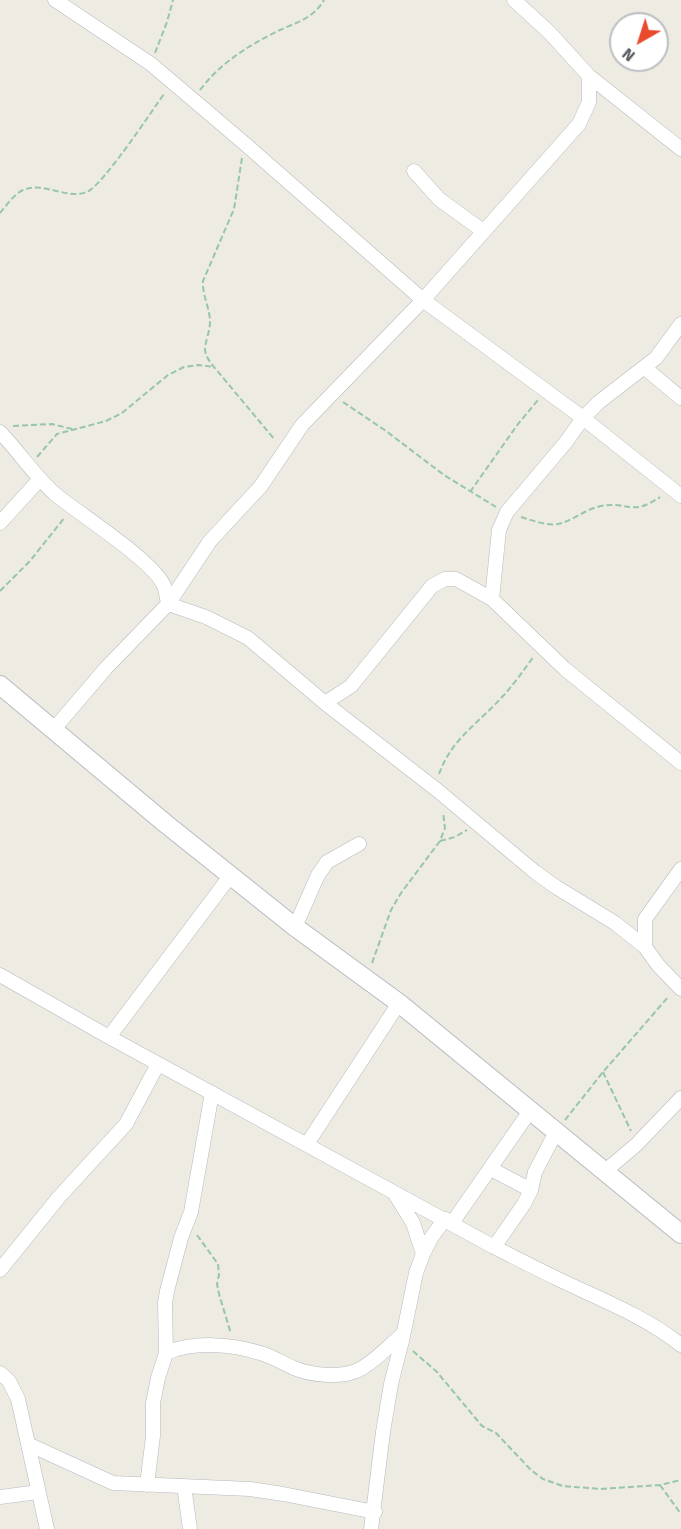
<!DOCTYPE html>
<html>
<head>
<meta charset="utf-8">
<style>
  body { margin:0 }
  #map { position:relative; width:681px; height:1529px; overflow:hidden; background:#edebe2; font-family:"Fira Sans",sans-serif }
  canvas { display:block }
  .north { position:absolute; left:609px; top:12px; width:60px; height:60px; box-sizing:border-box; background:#fff; border:2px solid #bdbec1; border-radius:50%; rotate:219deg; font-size:16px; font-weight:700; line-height:24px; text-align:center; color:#5a5d63 }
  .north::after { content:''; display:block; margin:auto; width:21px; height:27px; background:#e94a2c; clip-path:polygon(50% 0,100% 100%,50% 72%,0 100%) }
</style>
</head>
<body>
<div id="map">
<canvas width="681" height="1529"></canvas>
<div class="north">N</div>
</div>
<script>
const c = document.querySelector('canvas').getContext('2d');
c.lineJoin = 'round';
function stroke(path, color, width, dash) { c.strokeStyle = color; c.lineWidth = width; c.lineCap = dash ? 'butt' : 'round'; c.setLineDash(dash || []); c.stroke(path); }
const street = new Path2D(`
  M55,0L151,64L244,143L423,300L583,418L681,496
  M589,76L681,149
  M414,171L439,199L483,231
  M645,368L681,398
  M0,432C19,452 34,475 55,494C79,514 154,561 164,586C166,591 167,598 168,604L206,617L248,638L325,703L437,790L535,872L556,887L615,923L645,947L658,965L681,989
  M0,523L40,479
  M492,599L499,530L507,512L566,442L583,418L599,402L656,358L681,324
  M325,703L351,686L432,586L445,579H456L492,599L565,669L681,763
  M54,729L106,668L168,604L210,541L261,486L302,425L423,300L579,124L589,102V76L550,33L514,0
  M295,927L318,875L327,862L359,844
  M645,947V919L681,869
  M0,975L109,1037L494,1247C514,1257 535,1268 556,1278C599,1299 643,1315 681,1345
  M109,1037L231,875
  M307,1144L399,1003
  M491,1169L531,1190
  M604,1172L636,1145L681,1098
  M395,1194L413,1223L423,1254
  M452,1223L530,1111
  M494,1247L524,1204L531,1190L535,1172L556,1132
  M0,1270L59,1197L126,1124L158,1064
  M166,1353L165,1303L167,1291L181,1238L191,1212L212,1093
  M0,1373L9,1381L18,1399L47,1529
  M28,1444L113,1483L250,1489L283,1494L375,1512
  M147,1485L153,1436V1403L158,1378L166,1353C193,1341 232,1344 260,1353C272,1356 282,1363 294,1368C310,1375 339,1378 356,1371C374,1363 388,1346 403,1334
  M184,1486L190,1529
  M0,1497L38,1492
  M371,1529L383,1432L391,1384L402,1341L416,1273L423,1254L431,1238L445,1219`);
const secondary = new Path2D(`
  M0,685L166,824L295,927L399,1003L681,1234`);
stroke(street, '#b7b9be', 15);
stroke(secondary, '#b7bac0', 20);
stroke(new Path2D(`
  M155,53L167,22L173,0
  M200,90C219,65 243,49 270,35C291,23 311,22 324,0
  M242,158L234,209L203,281C202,295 210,308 210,322C210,332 205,341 205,350C206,357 210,362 214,367L275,440
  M0,213C6,206 14,194 23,190C43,181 67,200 87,192C103,185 151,112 164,94
  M343,402L386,431L444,475L496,507
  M13,426L52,424L72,429
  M37,457L57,434L106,421L122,413L168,375L184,367L199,365L214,367
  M470,492L518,424L538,400
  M521,517C532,520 546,526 558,524C573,521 585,509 601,506C628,501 631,517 660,497
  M0,591L30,561L65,517
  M439,774C452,738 479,723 503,696C514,684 524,670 534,656
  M440,841L455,837L467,830
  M372,963L391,910L401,893L440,841L445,828L443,812
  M603,1072L631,1131
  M565,1120L603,1072L669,996
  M197,1235L218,1264L219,1275L217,1284L219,1294L231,1334
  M413,1351L437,1372L482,1426L496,1433L531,1470L543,1479L563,1486L600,1489L660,1485L681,1480
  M660,1485L681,1514`), '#97c6a8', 2, [6, 3]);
stroke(street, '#fff', 14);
stroke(secondary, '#fff', 18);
</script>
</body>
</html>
